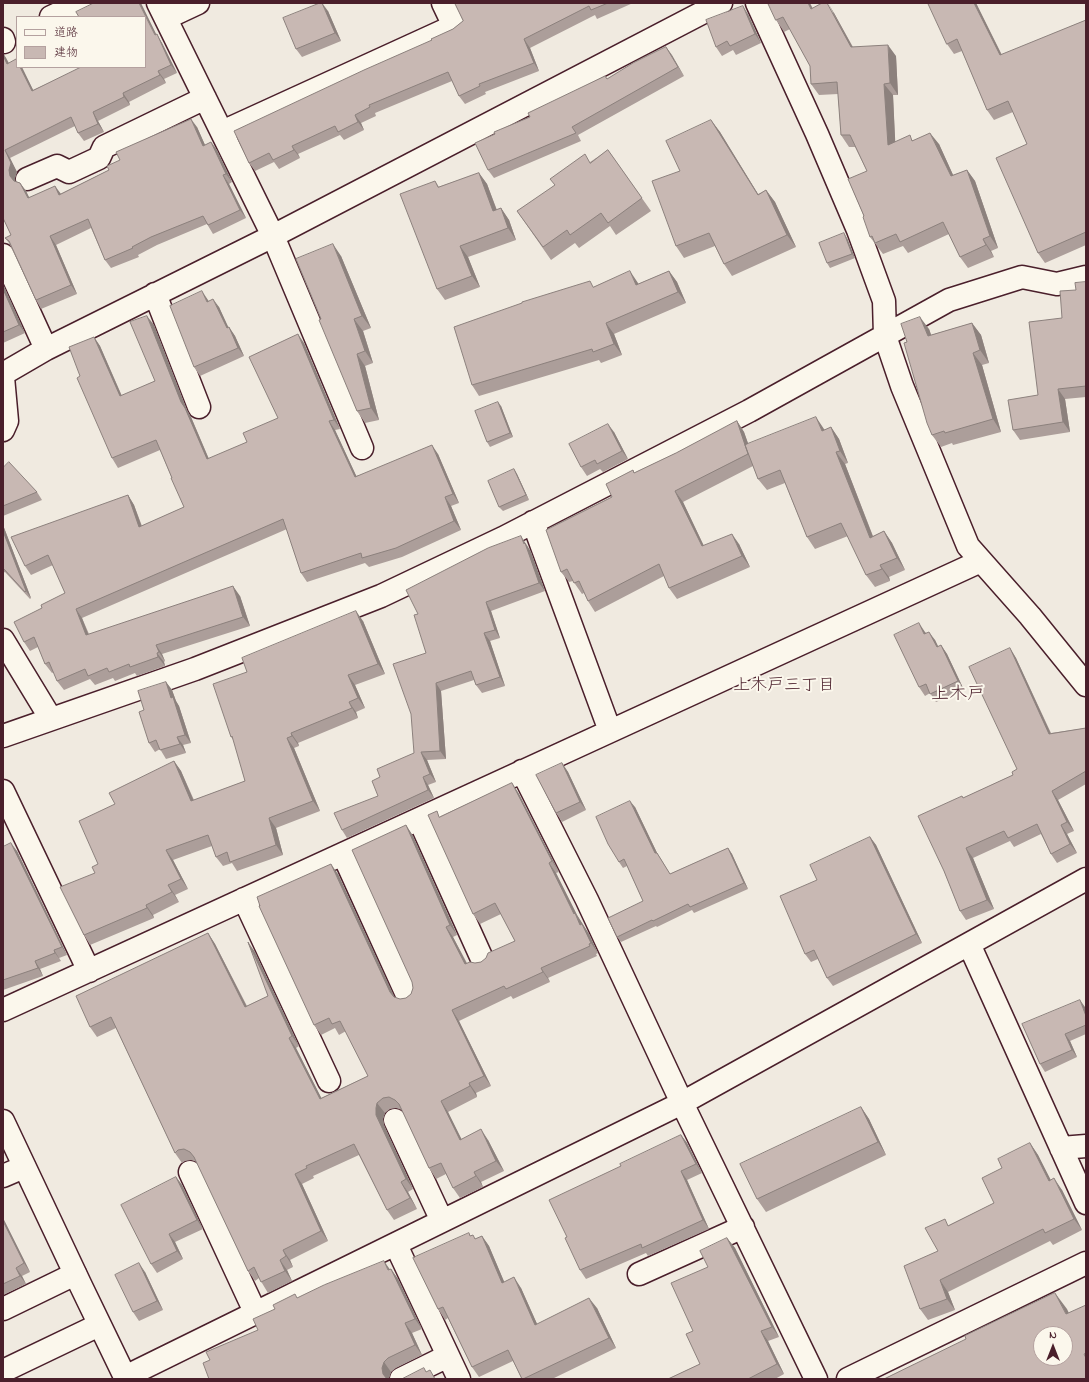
<!DOCTYPE html>
<html>
<head>
<meta charset="utf-8">
<style>
  body { margin:0 }
  #map { position:relative; width:1089px; height:1382px; overflow:hidden; background:#f0eae0; font-family:"Indie Flower","Klee One",sans-serif }
  canvas { display:block }
  .frame { position:absolute; inset:0; border:4px solid #4a1f2b; pointer-events:none }
  .legend { position:absolute; left:16px; top:16px; width:130px; height:52px; box-sizing:border-box; background:#fbf7ec; border:1px solid #b4a19f; margin:0; padding:5px 7px; list-style:none; font-size:12px; color:#4a1f2b }
  .legend li { display:flex; align-items:center; gap:8px; height:20px }
  .legend b { width:20px; border:1px solid #b4a19f }
  .north { position:absolute; left:1033px; top:1326px; width:40px; height:40px; box-sizing:border-box; background:#fbf7ec; border:1px solid #b4a19f; border-radius:50%; rotate:0deg; font-size:11px; font-weight:700; line-height:16px; text-align:center; color:#4a1f2b }
  .north::after { content:''; display:block; margin:auto; width:14px; height:18px; background:#4a1f2b; clip-path:polygon(50% 0,100% 100%,50% 72%,0 100%) }
</style>
</head>
<body>
<div id="map">
<canvas width="1089" height="1382"></canvas>
<div class="frame"></div>
<ul class="legend">
<li><b style="height:5px;background:#fbf7ec"></b>道路</li>
<li><b style="height:11px;background:#c8b8b3"></b>建物</li>
</ul>
<div class="north">N</div>
</div>
<script>
const c = document.querySelector('canvas').getContext('2d');
c.lineJoin = 'round';
function stroke(path, color, width, dash) { c.strokeStyle = color; c.lineWidth = width; c.lineCap = dash ? 'butt' : 'round'; c.setLineDash(dash || []); c.stroke(path); }
function fill(path, color) { c.fillStyle = color; c.fill(path, 'evenodd'); }
function write(font, color, halo, rows, align = 'center') {
  c.font = font + ' "Indie Flower","Klee One",sans-serif'; c.lineWidth = 4; c.setLineDash([]); c.textBaseline = 'middle'; c.strokeStyle = halo; c.fillStyle = color; for (const [text, x, y, turn = 0] of rows) {
    c.save(); c.translate(x, y); c.rotate((+turn || 0) * Math.PI / 180); c.textAlign = isNaN(turn) ? turn : align; if (halo) c.strokeText(text, 0, 0); c.fillText(text, 0, 0); c.restore();
  }
}
const street = new Path2D(`
  M158,3L273,236L362,448
  M757,3L817,134L858,230L884,301L885,336L902,386L968,546L1030,616L1086,685
  M51,17L81,3
  M166,18L198,3
  M3,39L4,42H3
  M222,132L454,26L443,3
  M27,179L57,166L69,172L99,158L104,147L205,98
  M3,255L46,349
  M155,294L199,407
  M3,374L46,349L273,236L721,3
  M3,377L7,421L3,430
  M533,522L610,731
  M3,640L51,719
  M3,736L195,669L381,596L503,538L749,411L949,300L1022,277L1057,284L1086,277
  M522,771L587,900L682,1103L816,1379
  M3,791L89,971
  M419,819L483,961
  M343,854L408,997
  M244,899L329,1081
  M969,944L1086,1203
  M3,1010L981,561
  M395,1120L442,1221
  M1061,1148L1086,1146
  M190,1172L256,1314
  M3,1176L24,1167
  M396,1245L459,1379
  M639,1274L743,1227
  M3,1309L75,1274
  M125,1377L682,1103L1086,879
  M401,1379L448,1356
  M848,1379L1086,1263`);
const secondary = new Path2D(`
  M3,1121L81,1286L126,1379
  M3,1371L99,1325`);
stroke(street, '#4a1f2b', 25);
stroke(secondary, '#4a1f2b', 25);
stroke(street, '#fbf7ec', 22);
stroke(secondary, '#fbf7ec', 22);
fill(new Path2D(`
  M455,3H633L597,19L595,15L530,48L539,71L485,92L486,94L465,104L459,96L452,81L375,113L376,116L361,123L364,130L344,140L340,135L298,154L300,158L279,169L274,162L255,171L249,163L432,40L453,29L463,21Z
  M768,3L813,8L834,13L853,47L896,56L898,95H893L895,142L913,140L939,144L953,175L967,170L975,181L998,248L991,251L994,257L968,268L960,257L949,234L908,253L903,246L883,254L870,237L864,216L867,171L855,147H849L841,135L838,94L819,95L811,84L810,66L790,29L784,32L776,20Z
  M928,3H976L1002,55L1086,20V245L1045,263L1038,253L1027,144L1013,112L994,120L987,110L962,51L954,54L947,44Z
  M328,11L341,41L302,57L296,49Z
  M748,14L761,43L736,55L733,50L722,56L716,47Z
  M156,35L162,43L177,73L164,79L166,83L129,102L130,105L98,121L104,132L84,141L78,133L75,126L10,158L17,172L15,178V181L20,183L26,191L29,198L55,186L60,194L197,127L205,145L211,142L217,150L232,182L229,184L246,218L213,234L207,224L157,245L138,255L139,257L111,268L105,260L91,228L56,245L77,294L41,309L36,300L9,243L5,238L11,235L3,218V53L9,63L17,67H21L33,90Z
  M666,47L684,76L578,135L581,141L494,178L488,170L495,134L530,117L605,76L607,79Z
  M711,120L720,132L758,194L766,190L775,202L796,247L732,276L724,264L715,246L684,258L676,246L680,171Z
  M608,150L651,211L616,235L610,226L579,248L575,243L551,260L517,211Z
  M479,173L487,184L497,210L501,208L509,220L516,240L468,257L480,287L445,300L437,289L435,181L439,187Z
  M847,238L855,258L830,268L827,263Z
  M341,256L371,328L363,331L373,363L365,366L379,420L365,423L357,411L321,319Z
  M669,271L677,282L686,303L614,334L622,355L601,363L599,360L479,396L472,385L594,287L638,283V284Z
  M1086,282V397L1065,399L1070,432L1020,440L1013,430L1038,395L1062,318L1076,290Z
  M3,284L25,333L3,343Z
  M208,301L219,307L228,328L229,327L235,336L244,356L200,376L194,367Z
  M972,323L981,335L989,363L982,365L1001,432L953,445L952,443L941,447L932,435L907,342L929,329L931,335Z
  M154,325L187,410L191,417L209,459L247,442L278,418L304,343L340,429L335,430L356,476L438,454L459,503L451,506L461,530L402,557L369,567L365,563L307,582L301,573L287,529L82,618L89,634L240,596L250,626L162,654L165,661L164,662L165,666L137,676L135,673L115,681L113,678L95,685L90,679L64,690L57,681L54,672L52,673L45,664L38,647L30,651L24,642L42,608L65,593L53,565L31,575L25,566L128,495L134,505L142,526L184,507L160,450L118,468L112,458L80,376L94,337L100,346L122,396L155,381Z
  M501,406L513,437L490,447L487,442Z
  M737,421L744,432L748,444L824,429L825,430L831,427L839,439L848,463L845,464L873,536L884,531L892,543L905,570L889,577L890,581L875,587L866,575L848,536L815,549L807,537L785,483L767,490L758,479L753,466L683,502L704,546L739,544L750,567L677,599L669,588L664,576L595,612L588,601L584,593L582,594L573,581L569,582L561,572L612,497L633,470L634,473L676,453Z
  M614,432L628,459L603,472L600,469L587,476L581,467Z
  M3,468L37,492L42,500L3,516Z
  M514,469L517,474L529,500L503,511L499,507Z
  M3,525L31,598L30,599L5,572L3,573Z
  M526,544L531,552L545,591L491,611L500,638L490,641L505,686L482,693L476,685L474,680L441,691L446,759L427,760L436,782L428,785L434,798L347,838L342,830L378,796L380,777L414,753L426,653L418,614Z
  M363,621L385,674L355,685L365,708L356,712L358,718L298,743L299,746L294,748L320,811L276,828L283,855L237,871L232,863L223,866L216,857L212,846L173,860L188,889L175,895L179,902L153,915L154,918L90,945L84,935L95,873L98,864L115,804L174,761L181,771L194,800L245,781L234,741L231,737L247,672Z
  M925,632L926,633L935,640L938,647L941,645L947,654L964,690L936,702L930,693L925,696L919,687Z
  M1010,648L1016,658L1051,733L1086,728V784L1058,800L1074,831L1067,834L1077,853L1057,863L1051,854L1041,834L1014,847L1010,841L973,858L994,909L966,920L960,911L944,871L963,798L1013,775L1017,769Z
  M166,682L172,690L176,701L179,706L191,743L183,745L186,753L166,759L160,749L155,752L149,743L144,710Z
  M562,763L568,772L586,810L562,822L556,813Z
  M512,783L519,794L559,872L556,873L577,915L589,934L598,953L596,954L597,956L548,978L550,982L513,999L511,996L459,1021L491,1086L476,1093L477,1097L448,1112L461,1139L488,1140L504,1171L481,1182L483,1187L460,1198L453,1188L446,1174L436,1179L429,1168L402,1110L396,1108L390,1109L385,1113L383,1119L384,1125L413,1189L408,1192L417,1209L394,1220L387,1210L359,1155L313,1176L314,1178L302,1184L328,1241L290,1260L293,1267L287,1270L292,1281L268,1293L259,1278L255,1281L248,1271L197,1162L191,1160L185,1161L182,1163L175,1153L116,1028L97,1037L90,1027L208,933L215,944L247,1006L268,996L255,952L299,1046L296,1048L321,1098L368,1076L346,1031L339,1035L335,1028L321,1035L314,1025L338,874L394,997L400,999L406,998L411,994L413,988L406,825L413,836L457,935L453,937L467,963H475L481,962L515,941L501,914L480,924L473,914L441,816Z
  M635,807L657,853L661,859L670,874L728,848L732,854L748,889L694,913L692,910L657,927L656,926L621,942L617,937L643,901L627,866L623,868L619,862Z
  M870,837L876,845L922,943L833,986L827,978L818,959L811,962L805,954L817,880Z
  M3,847L17,851L67,955L59,958L61,961L40,969L43,976L3,990Z
  M1085,1007L1086,1010V1034L1070,1041L1077,1057L1045,1072L1040,1064Z
  M861,1107L869,1119L886,1155L766,1212L757,1199Z
  M681,1135L687,1143L702,1173L687,1180L709,1229L648,1256L646,1253L586,1279L580,1270L567,1237L621,1166Z
  M1030,1143L1038,1155L1050,1180L1062,1190L1082,1230L1053,1245L1050,1241L948,1292L955,1310L928,1320L920,1309L938,1251L949,1225L994,1203L1002,1168Z
  M176,1177L182,1185L203,1229L175,1242L183,1259L157,1273L151,1264Z
  M3,1218L30,1272L22,1276L26,1284L3,1295Z
  M471,1236L476,1239L482,1236L489,1246L504,1282L521,1288L537,1324L597,1308L616,1348L552,1379H522L513,1361L479,1377L472,1367L448,1318L445,1320L438,1309Z
  M727,1238L735,1248L779,1337L768,1341L784,1374L775,1379H668L700,1364L693,1331L708,1267Z
  M391,1269L398,1279L422,1329L412,1333L422,1355L396,1368L391,1372L389,1378L210,1360L258,1330L298,1298Z
  M145,1272L163,1310L139,1321L133,1312Z`), '#ac9e9a');
fill(new Path2D(`
  M139,3H141L161,44L155,35Z
  M322,3L328,11L341,41L335,33Z
  M808,3H810L819,21L811,9Z
  M828,3L834,13L859,59L851,47Z
  M974,3H976L1007,66L1000,55Z
  M743,6L748,14L761,43L755,34Z
  M157,34L162,43L177,73L171,65Z
  M524,39L530,48L539,71L534,63Z
  M888,45L896,56L898,95L890,83Z
  M666,47L672,55L684,76L678,67Z
  M3,53L6,58L13,72L7,64L3,55Z
  M20,67H22L38,100L32,91Z
  M158,71L164,79L166,83L160,75Z
  M884,84L893,95L896,157L888,145Z
  M123,93L129,102L130,105L124,97Z
  M93,112L98,121L104,132L98,124Z
  M355,115L361,123L364,130L358,122Z
  M191,119L197,127L209,154L203,146Z
  M711,120L720,132L766,207L758,195Z
  M930,133L939,144L959,188L951,176Z
  M211,142L217,150L232,182L226,174Z
  M292,146L298,154L300,158L294,150Z
  M5,150L10,158L17,172L15,178L16,184L10,176Z
  M967,170L975,181L998,248L990,236Z
  M479,173L487,184L501,222L493,211Z
  M223,175L229,184L246,218L240,210Z
  M20,183L26,191L34,207L28,198Z
  M55,186L61,194L59,195Z
  M766,190L775,202L796,247L787,235Z
  M501,208L509,220L516,240L508,228Z
  M844,233L847,238L855,258L852,254Z
  M50,236L56,245L77,294L71,285Z
  M983,239L991,251L994,257L986,245Z
  M333,244L341,256L371,328L362,316Z
  M460,246L468,257L480,287L472,276Z
  M630,271L638,283L644,296L636,285Z
  M669,271L677,282L686,303L678,292Z
  M3,284L25,333L19,325L3,289Z
  M202,291L208,300L213,310L207,302Z
  M213,299L219,307L233,337L227,328Z
  M147,316L154,325L187,410L191,417L213,469L207,459L181,402Z
  M920,317L929,329L936,348L928,336Z
  M354,319L363,331L373,363L365,351Z
  M606,323L614,334L622,355L614,344Z
  M972,323L981,335L989,363L980,350Z
  M229,327L235,336L244,356L238,348Z
  M298,334L304,343L340,429L334,420Z
  M94,337L100,346L126,406L120,396Z
  M973,353L982,365L1001,432L993,419Z
  M357,354L365,366L379,420L371,408Z
  M1058,389L1065,399L1070,432L1063,422Z
  M498,402L501,406L513,437L510,433Z
  M816,417L824,429L830,443L822,431Z
  M329,421L335,430L361,486L355,477Z
  M737,421L744,432L756,465L748,454Z
  M608,424L614,432L628,459L622,451Z
  M831,427L839,439L848,463L840,451Z
  M432,445L438,454L459,503L453,494Z
  M836,452L845,464L878,550L870,538Z
  M514,469L517,474L529,500L526,495Z
  M675,491L683,502L709,557L702,546Z
  M128,495L134,505L145,536L139,527Z
  M445,497L451,506L461,530L454,521Z
  M3,525L31,598L26,591L3,531Z
  M884,531L892,543L905,570L897,558Z
  M732,534L739,544L750,567L742,556Z
  M521,536L531,552L545,591L539,583Z
  M880,565L889,577L890,581L882,569Z
  M233,586L240,596L250,626L243,617Z
  M486,602L491,611L500,638L495,630Z
  M76,609L82,618L92,644L86,635Z
  M356,611L363,621L385,674L378,664Z
  M919,623L925,632L930,643L924,634Z
  M929,632L935,640L943,656L937,647Z
  M484,633L490,641L505,686L500,677Z
  M156,645L162,654L165,661L159,652Z
  M941,645L947,654L964,690L958,681Z
  M1010,648L1016,658L1055,743L1049,734Z
  M157,653L164,662L165,666L158,657Z
  M348,675L355,685L365,708L358,698Z
  M166,682L172,690L176,701L179,706L191,743L185,735L171,698Z
  M436,683L441,691L446,759L440,751Z
  M349,702L356,712L358,718L352,708Z
  M291,733L298,743L299,746L292,736Z
  M177,737L183,745L186,753L180,744Z
  M287,738L294,748L320,811L313,801Z
  M421,752L427,760L436,782L430,774Z
  M174,761L181,771L198,811L191,801Z
  M562,763L568,772L586,810L580,802Z
  M423,777L428,785L434,798L428,790Z
  M512,783L519,794L559,872L552,861Z
  M1052,791L1058,800L1074,831L1067,822Z
  M630,801L635,807L660,859L655,853Z
  M269,818L276,828L283,855L276,845Z
  M406,825L413,836L457,935L450,925Z
  M1061,825L1067,834L1077,853L1070,844Z
  M870,837L876,845L922,943L916,934Z
  M11,843L17,851L67,955L62,947Z
  M728,848L732,854L748,889L744,883Z
  M966,848L973,858L994,909L987,900Z
  M166,850L173,860L188,889L181,879Z
  M549,863L556,873L577,915L589,934L598,953L591,943L574,914Z
  M331,864L338,874L397,1002L390,992Z
  M168,885L175,895L179,902L172,892Z
  M146,905L153,915L154,918L147,908Z
  M446,927L453,937L472,974L465,964Z
  M208,933L215,944L252,1017L245,1007Z
  M248,942L255,952L299,1046L292,1036Z
  M54,950L59,958L61,961L55,953Z
  M35,961L40,969L43,976L38,968Z
  M541,968L548,978L550,982L543,972Z
  M1080,1000L1085,1007L1086,1010V1016Z
  M452,1010L459,1021L491,1086L484,1076Z
  M1065,1034L1070,1041L1077,1057L1072,1050Z
  M289,1038L296,1048L327,1109L320,1099Z
  M469,1083L476,1093L477,1097L470,1086Z
  M441,1101L448,1112L467,1150L460,1140Z
  M377,1103L385,1113L383,1119L384,1125L413,1189L406,1179L376,1115V1108Z
  M861,1107L869,1119L886,1155L878,1142Z
  M481,1129L488,1140L504,1171L496,1161Z
  M681,1135L687,1143L702,1173L696,1164Z
  M1030,1143L1038,1155L1057,1192L1049,1181Z
  M681,1171L687,1180L709,1229L703,1220Z
  M474,1172L481,1182L483,1187L476,1176Z
  M295,1174L302,1184L328,1241L321,1231Z
  M176,1177L182,1185L203,1229L197,1220Z
  M1054,1178L1062,1190L1082,1230L1074,1219Z
  M401,1182L408,1192L417,1209L410,1198Z
  M3,1218L30,1272L24,1263L3,1221Z
  M169,1234L175,1242L183,1259L177,1251Z
  M482,1236L489,1246L509,1293L502,1283Z
  M727,1238L735,1248L779,1337L772,1327Z
  M283,1250L290,1260L293,1267L286,1256Z
  M280,1260L287,1270L292,1281L285,1271Z
  M384,1261L391,1271L388,1270Z
  M139,1263L145,1272L163,1310L157,1301Z
  M16,1268L22,1276L26,1284L20,1276Z
  M391,1269L398,1279L422,1329L415,1319Z
  M514,1277L521,1288L542,1335L535,1325Z
  M940,1280L948,1292L955,1310L947,1299Z
  M1055,1293L1067,1309L1077,1330L1066,1314Z
  M589,1298L597,1308L616,1348L609,1338Z
  M405,1323L412,1333L422,1355L415,1345Z
  M761,1331L768,1341L784,1374L777,1364Z
  M384,1362L391,1372L389,1378V1379H386L383,1374L382,1368Z`), '#8c817d');
const building = new Path2D(`
  M94,3H139L155,35L157,34L171,65L158,71L160,75L123,93L124,97L93,112L98,124L78,133L71,117L5,150L11,163L9,170L10,176L14,181L20,183L28,198L55,186L59,195L109,170L107,166L120,160L116,152L191,119L203,146L211,142L226,174L223,175L240,210L208,225L203,216L151,237L132,247L133,248L105,260L88,219L50,236L71,285L36,300L9,241L5,238L11,235L3,218V55L7,64L16,59L17,62V67H20L32,91L81,67H145V17H79L76,12Z
  M320,3H322L335,33L296,49L283,18Z
  M455,3H608L591,10L589,6L524,39L534,63L479,84L480,86L459,96L448,72L369,105L370,107L355,115L358,122L338,132L335,126L292,146L294,150L273,160L269,153L249,163L234,131L364,70L432,40L431,39L453,29L463,21Z
  M768,3H808L811,9L822,3H827L851,47L888,45L890,83L884,84L888,145L910,135L912,141L930,133L951,176L967,170L990,236L983,239L986,245L960,257L943,222L900,242L896,234L875,243L872,236L870,237L863,217L864,216L848,179L867,171L850,135H841L837,82L811,84L810,66L783,17L776,20Z
  M928,3H974L1000,55L1086,20V232L1038,253L996,158L1027,144L1008,101L987,110L957,39L947,44Z
  M743,6L755,34L730,46L727,41L716,47L706,20Z
  M666,47L678,67L572,127L576,133L488,170L475,143L495,134L494,132L530,117L528,113L605,76L607,79L633,63Z
  M711,120L758,195L766,190L787,235L724,264L709,233L676,246L652,181L680,171L666,141Z
  M608,150L642,198L608,223L601,213L570,235L567,230L543,247L517,211L555,185L550,179L585,154L590,163Z
  M479,173L493,211L501,208L508,228L460,246L472,276L437,289L400,194L435,181L438,187Z
  M844,233L852,254L827,263L819,243Z
  M333,244L362,316L354,319L365,351L357,354L371,408L357,411L319,320L321,319L296,259Z
  M630,271L636,285L669,271L678,292L606,323L614,344L593,352L592,349L472,385L454,327L522,303V302L590,281L593,287Z
  M1086,282V386L1058,389L1063,422L1013,430L1008,400L1038,395L1029,322L1062,318L1060,291L1076,290L1075,283Z
  M3,289L19,325L3,332Z
  M202,291L207,302L213,299L227,328L229,327L238,348L194,367L170,306Z
  M147,316L181,402L185,408L207,459L247,442L243,433L278,418L249,357L298,334L334,420L329,421L355,477L432,445L453,494L445,497L454,521L396,548L362,558L361,553L301,573L283,519L76,609L86,635L233,586L243,617L156,645L159,652L157,653L158,657L130,667L129,664L109,672L107,668L88,676L85,669L57,681L49,662L45,664L34,637L24,642L14,622L42,608L41,605L65,593L48,555L25,566L11,537L128,495L139,527L184,507L171,478H172L156,440L112,458L77,378L80,376L69,347L94,337L120,396L155,381L130,322Z
  M920,317L928,336L972,323L980,350L973,353L993,419L945,433L944,431L932,435L927,423L904,343L907,342L901,324Z
  M498,402L510,433L487,442L475,411Z
  M816,417L822,431L831,427L840,451L836,452L870,538L884,531L897,558L880,565L882,569L866,575L841,523L807,537L780,470L758,479L745,445Z
  M737,421L748,454L675,491L702,546L732,534L742,556L669,588L659,564L588,601L579,581L574,583L567,569L561,572L546,530L612,497L606,484L633,470L634,473L676,453Z
  M608,424L622,451L597,464L595,460L581,467L569,444Z
  M9,462L37,492L3,506V468Z
  M514,469L526,495L499,507L488,481Z
  M3,531L26,591L25,592L3,568Z
  M521,536L524,544L525,543L539,583L486,602L495,630L484,633L500,677L476,685L471,671L436,683L440,751L421,752L430,774L423,777L428,790L342,830L334,813L378,796L372,781L380,777L377,769L414,753L411,714L393,664L426,653L414,615L418,614L406,590L488,548Z
  M356,611L378,664L348,675L358,698L349,702L352,708L291,733L292,736L287,738L313,801L269,818L276,845L230,862L227,852L216,857L208,835L166,850L181,879L168,885L172,892L146,905L147,908L84,935L60,887L95,873L92,867L98,864L79,821L115,804L109,793L174,761L191,801L245,781L232,736L231,737L213,684L247,672L242,658Z
  M919,623L924,634L929,632L937,647L941,645L958,681L930,694L926,684L919,687L894,635Z
  M1010,648L1049,734L1086,728V771L1052,791L1067,822L1061,825L1070,844L1051,854L1037,824L1008,838L1004,831L966,848L987,900L960,911L944,871L918,816L962,796L963,798L1013,775L1012,772L1017,769L969,667Z
  M166,682L171,698L173,697L185,735L177,737L180,744L160,750L156,740L149,743L139,712L144,710L138,691Z
  M562,763L580,802L556,813L536,775Z
  M512,783L552,861L549,863L574,914L575,913L580,925L582,924L591,943L589,944L590,946L541,968L543,972L506,989L504,986L452,1010L484,1076L469,1083L470,1086L441,1101L460,1140L481,1129L496,1161L474,1172L476,1176L453,1188L441,1163L429,1168L399,1104L395,1100L389,1097L383,1098L377,1103L376,1108V1115L406,1179L401,1182L410,1198L387,1210L354,1144L306,1166L307,1168L295,1174L321,1231L283,1250L286,1256L280,1260L285,1271L261,1282L254,1267L248,1271L194,1157L190,1152L184,1149L178,1150L175,1153L111,1017L90,1027L76,996L208,933L245,1007L268,996L248,942L292,1036L289,1038L320,1099L368,1076L340,1021L332,1024L329,1018L314,1025L259,906H260L257,897L331,864L390,992L394,997L400,999L406,998L411,994L413,988L412,982L352,850L406,825L450,925L446,927L465,964L470,962L475,963L481,962L486,958L488,953L515,941L495,903L473,914L428,815L437,811L439,817Z
  M630,801L655,853H657L670,874L728,848L744,883L690,907L688,904L653,921L652,920L617,937L608,918L643,901L624,859L619,862L608,844L596,817Z
  M870,837L916,934L827,978L814,950L805,954L780,896L817,880L810,865Z
  M11,843L62,947L54,950L55,953L35,961L38,968L3,980V847Z
  M1080,1000L1086,1016V1025L1065,1034L1072,1050L1040,1064L1022,1024Z
  M861,1107L878,1142L757,1199L740,1164Z
  M681,1135L696,1164L681,1171L703,1220L642,1248L641,1244L580,1270L565,1238L567,1237L549,1200L621,1166L620,1164Z
  M1030,1143L1049,1181L1054,1178L1074,1219L1045,1233L1043,1229L940,1280L947,1299L920,1309L904,1266L938,1251L925,1228L945,1219L948,1226L994,1203L982,1178L1002,1168L998,1159Z
  M176,1177L197,1220L169,1234L177,1251L151,1264L121,1205Z
  M3,1221L24,1263L16,1268L20,1276L3,1284Z
  M469,1233L470,1236L473,1235L475,1239L482,1236L502,1283L514,1277L535,1325L589,1298L609,1338L523,1379H522L508,1350L472,1367L443,1307L438,1309L413,1258Z
  M727,1238L772,1327L761,1331L777,1364L748,1379H668L700,1364L686,1334L693,1331L671,1283L708,1267L700,1251Z
  M384,1261L388,1270L391,1269L415,1319L405,1323L415,1345L388,1358L384,1362L382,1368L383,1374L387,1379H209L203,1363L210,1360L206,1352L258,1330L253,1319L275,1309L273,1305L295,1294L297,1298L324,1285Z
  M139,1263L157,1301L133,1312L115,1275Z
  M1055,1293L1066,1314L1086,1305V1353L1084,1354L1086,1358V1379H884L966,1339L965,1336ZM1041,1334H1065V1358H1041Z
  M424,1368L426,1372L430,1370L435,1379H402Z`);
fill(building, '#c8b8b3');
stroke(building, '#8c817d', 1);
write('17px', '#4a1f2b', '#fbf7ec', [
  ["上木戸三丁目",784,687]
]);
write('18px', '#4a1f2b', '#fbf7ec', [
  ["上木戸",958,696]
]);
</script>
</body>
</html>
